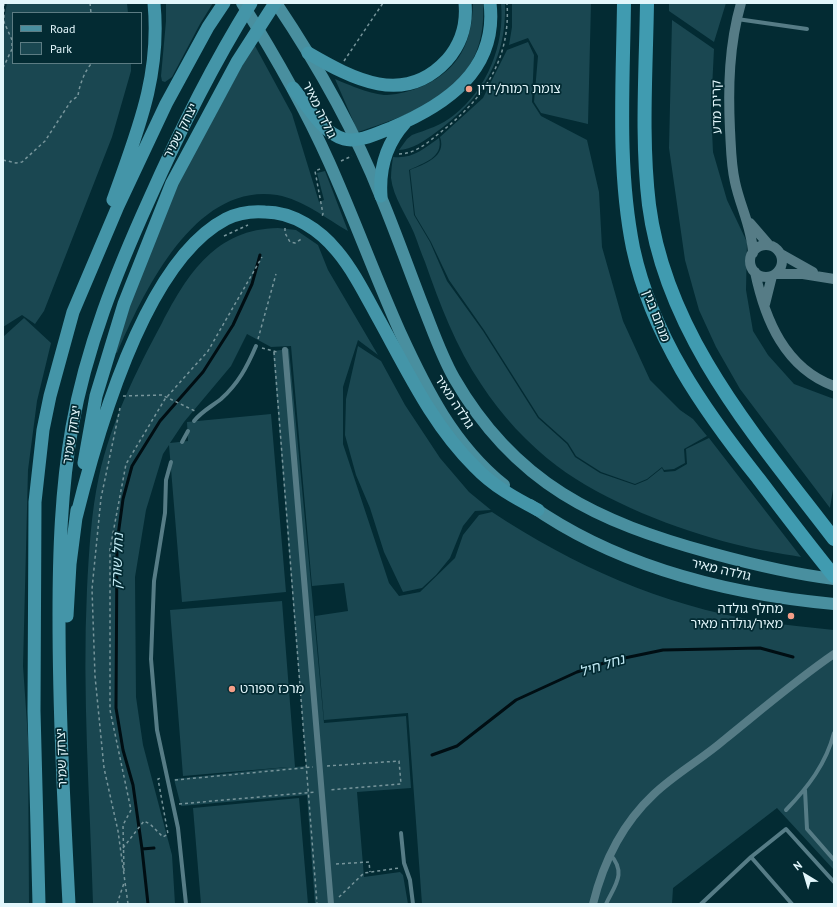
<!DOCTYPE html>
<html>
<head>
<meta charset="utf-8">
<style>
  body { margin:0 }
  #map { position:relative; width:837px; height:907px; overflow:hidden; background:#032b33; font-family:"PT Sans",sans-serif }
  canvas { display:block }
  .frame { position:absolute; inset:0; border:4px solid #e2f6fb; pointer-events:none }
  .legend { position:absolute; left:12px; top:12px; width:130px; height:52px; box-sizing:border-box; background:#032b33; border:1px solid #5c7c83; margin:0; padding:5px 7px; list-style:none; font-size:12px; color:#e2f6fb }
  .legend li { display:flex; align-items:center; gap:8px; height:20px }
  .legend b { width:20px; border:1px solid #5c7c83 }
  .north { position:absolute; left:785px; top:855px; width:40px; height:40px; -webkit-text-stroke:3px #032b33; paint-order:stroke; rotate:322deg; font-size:11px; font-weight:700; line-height:16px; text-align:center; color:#e2f6fb }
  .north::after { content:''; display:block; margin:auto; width:14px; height:18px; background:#e2f6fb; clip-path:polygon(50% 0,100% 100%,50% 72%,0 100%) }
</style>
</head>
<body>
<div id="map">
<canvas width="837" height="907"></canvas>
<div class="frame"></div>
<ul class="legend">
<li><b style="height:5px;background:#498f9f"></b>Road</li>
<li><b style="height:11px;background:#1a4751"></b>Park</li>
</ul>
<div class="north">N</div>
</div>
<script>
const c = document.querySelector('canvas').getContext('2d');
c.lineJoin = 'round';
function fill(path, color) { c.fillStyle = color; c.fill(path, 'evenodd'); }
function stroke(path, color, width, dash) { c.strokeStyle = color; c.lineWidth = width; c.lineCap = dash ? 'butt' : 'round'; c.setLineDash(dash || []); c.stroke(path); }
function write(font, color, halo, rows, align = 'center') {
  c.font = font + ' "PT Sans","Noto Sans Hebrew",sans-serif'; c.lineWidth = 3.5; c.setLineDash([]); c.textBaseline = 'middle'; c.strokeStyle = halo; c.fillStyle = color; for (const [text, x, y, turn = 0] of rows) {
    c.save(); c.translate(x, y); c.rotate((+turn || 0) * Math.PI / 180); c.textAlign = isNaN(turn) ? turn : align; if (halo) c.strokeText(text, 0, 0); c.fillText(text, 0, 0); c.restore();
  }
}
fill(new Path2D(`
  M7,3H127L128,13H13V63H131V71L112,137L44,311L35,324L22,315L3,327V25Z
  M166,3H213L200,24L172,77L165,82L162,81L161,76L166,21Z
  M473,3H483C488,86 425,110 358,132L335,79C349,85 372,95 387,95C400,94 411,91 423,86C460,69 472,42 473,3Z
  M501,3L505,4C507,61 480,101 435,133C426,140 411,150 399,150L407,139L412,135C426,130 442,125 454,115C487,89 505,45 501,3Z
  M512,3H591L588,124L541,113L534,102L538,56L528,38L509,45L512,27Z
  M669,3H726L714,42L669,11Z
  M672,20L714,49L711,109L713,152L727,200L747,242L746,290L753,331L768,355L794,384L834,399V483L830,508L740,389L716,347L699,310L685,260L669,148Z
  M528,42L534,55L532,102L541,116L587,140L599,192L602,247L623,321L650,380L680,410L693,419L707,436L684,449L685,463L674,469L664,470L662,467L647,479L635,484L601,472L576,456L568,443L539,417L484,330L449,280L431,242L415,215L410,170C424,164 447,157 440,137L483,98L507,50Z
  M254,44L292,114L319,202L324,200L317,173L325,171L348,231C325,218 304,200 277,195C195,182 144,291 117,353L114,352L132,291L176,187Z
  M439,138C444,158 423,163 409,170L414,215L430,242L447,281L483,331L538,418L567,444L575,457L600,473L635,485L647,480L662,468L664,472L675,471L687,464L686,449L709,438L801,557C779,553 756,550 734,544C678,530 603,501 557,466C528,444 501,415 481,384C456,347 440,305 425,262C421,253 418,243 414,233C407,216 393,197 391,178C391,171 392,164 393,157C413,159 423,149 439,138Z
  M278,228L296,230L318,245L328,270L378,355L358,340L343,387V444L389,583L399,596L420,592L455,558L463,535L479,515L492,512C574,566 661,605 759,621C784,625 809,627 834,630V870L777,808L673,888L672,904H422L408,713L324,720L315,616L348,611L344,583L312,586L291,346L271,347L247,334L231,366L184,422L170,443L188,441L187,422L271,414L286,592L182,602L169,445L163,454L146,510L135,577L136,697L143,745L172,855L175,904H93C90,799 82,694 87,589C89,552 91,513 99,476C111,422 136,371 162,323C188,273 216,229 278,228Z
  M24,318L51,343L37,401L28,470L23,666L28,738L29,904H3V337Z
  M358,346L381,361L405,405L440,458L469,492L491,510L475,511L463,526L450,558L436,575L422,588L403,592L384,552L370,508L356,475L345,435L346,399Z
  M289,349L324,723L406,716L411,788L357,792L364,877L400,872L403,875L408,904H315L307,795L181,806L174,779L288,767L183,776L170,610L282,601L295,767L306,766L273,351Z
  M299,798L308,904H201L193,808Z`), '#1a4751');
stroke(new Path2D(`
  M432,755L457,746L516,700L577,672L610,661L663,650L760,648L793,657
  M142,849L154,848
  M148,904L142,849L133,785L123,750L116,708L117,543L123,499L132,466L160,421L203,372L233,325L252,284L260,255`), '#000e13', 3);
stroke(new Path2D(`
  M90,3L91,13
  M344,61L383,3
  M3,68L12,49V40L4,22V3
  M399,154C414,154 426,144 437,135C482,101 511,61 507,3
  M3,160L16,163L22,162L45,141L71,101L78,96C79,86 85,70 92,63
  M341,161L352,156
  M320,169L315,171L323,214L322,216
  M285,228V233L290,242L295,243L303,238
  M224,236L248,225
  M258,339L276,274
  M262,348L277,352
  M274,352L317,904
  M123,396L162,395L195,411
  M120,408L101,498L92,589L95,676L104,768L118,831L128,904
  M327,766L399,761L401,784L329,790
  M175,780L313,767
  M179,804L315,792
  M123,848L144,821L150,824L163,837L168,834L158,779L161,778
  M336,864L369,862L370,872
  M124,871L123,825L131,810L110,710V549L126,464L165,399L208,351L262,257
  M339,897L364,873L399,868
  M117,904L124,883`), '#77959b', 1.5, [3, 3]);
stroke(new Path2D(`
  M737,19L807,29
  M194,421C202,411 211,407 221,399C238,384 247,367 256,346
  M182,442L188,431
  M171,462L166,480L165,513L154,581L151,659L157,730L178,828L186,904
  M805,790L807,829L834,860
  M786,810C808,787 826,764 834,733
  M401,833L404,863L410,880L413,904
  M751,857L792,904
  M606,904C615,885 627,873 610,854
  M701,904L751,857L786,829L834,882`), '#567c86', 4);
stroke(new Path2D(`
  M285,350L331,904`), '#567c86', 6);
stroke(new Path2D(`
  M593,904C603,863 623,823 654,794C675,774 702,759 724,740C760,711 796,680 834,654`), '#567c86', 8);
stroke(new Path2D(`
  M741,3C729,45 728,87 730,130C731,147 731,165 735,182C740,206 752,228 753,253
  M750,223L769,245
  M750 261a16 16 0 1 1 32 0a16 16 0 1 1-32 0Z
  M781,254L813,272
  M755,272C765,320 785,368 834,386
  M777,274H803L834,279
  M765,304L772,276`), '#567c86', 10);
stroke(new Path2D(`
  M242,3C274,54 304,106 329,162C354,218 375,276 400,332C426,389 454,445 504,485
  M276,3C317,64 354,129 381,197C396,233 409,270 423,306C433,331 441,355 454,378C515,484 597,522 711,553C751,564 793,574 834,579
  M530,505C618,567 728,594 834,604`), '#498f9f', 12);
stroke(new Path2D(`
  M308,53C353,79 404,107 447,60C461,44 467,24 465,3
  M293,88C307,105 322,133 344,139C358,143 378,133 391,128C446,105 498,70 490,3
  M381,196C379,168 386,144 405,123
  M113,200C137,132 161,77 154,3
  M84,463L96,396L124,304L172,183L237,62L275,3
  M76,518C97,433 145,261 226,219C238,213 252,211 265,212C293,212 320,230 337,251C353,270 365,294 377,316C406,368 432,425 475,467C493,486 515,498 538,510
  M67,616L70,564L77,510
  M39,904L34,711L35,502L43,430L50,396L73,312L118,206L166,104L208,27L224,3
  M69,904C64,808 59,712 59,616C59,553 61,490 72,427C86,348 116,273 149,200C179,132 212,66 251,3`), '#4495a8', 13);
stroke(new Path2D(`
  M624,3C623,84 617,168 633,248C652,336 703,409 758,478C783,511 808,544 834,576
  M647,3C646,70 641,139 649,205C666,336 757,438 834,539`), '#409bb0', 14);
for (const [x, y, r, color] of [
  [469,89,4,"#f49e88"],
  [791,616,4,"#f49e88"],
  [232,689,4,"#f49e88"]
]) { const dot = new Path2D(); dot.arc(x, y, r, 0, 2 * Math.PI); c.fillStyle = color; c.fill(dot); stroke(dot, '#032b33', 1.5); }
write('13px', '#e2f6fb', '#032b33', [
  ["צומת רמות/ידין",477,89],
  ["מחלף גולדה",783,609,"right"],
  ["מאיר/גולדה מאיר",783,624,"right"],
  ["מרכז ספורט",240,689]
], 'left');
write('13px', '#e2f6fb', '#032b33', [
  ["קרית מדע",717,107,-91],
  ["גולדה מאיר",319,110,64],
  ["יצחק שמיר",181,131,-63],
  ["מנחם בגין",656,316,69],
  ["גולדה מאיר",454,402,57],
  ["יצחק שמיר",72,435,-81],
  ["גולדה מאיר",721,570,13],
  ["יצחק שמיר",62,758,-92]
]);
write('italic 14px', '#c4ecf6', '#032b33', [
  ["נחל שורק",118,561,-88],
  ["נחל חיל",602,666,-17]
]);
</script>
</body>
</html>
